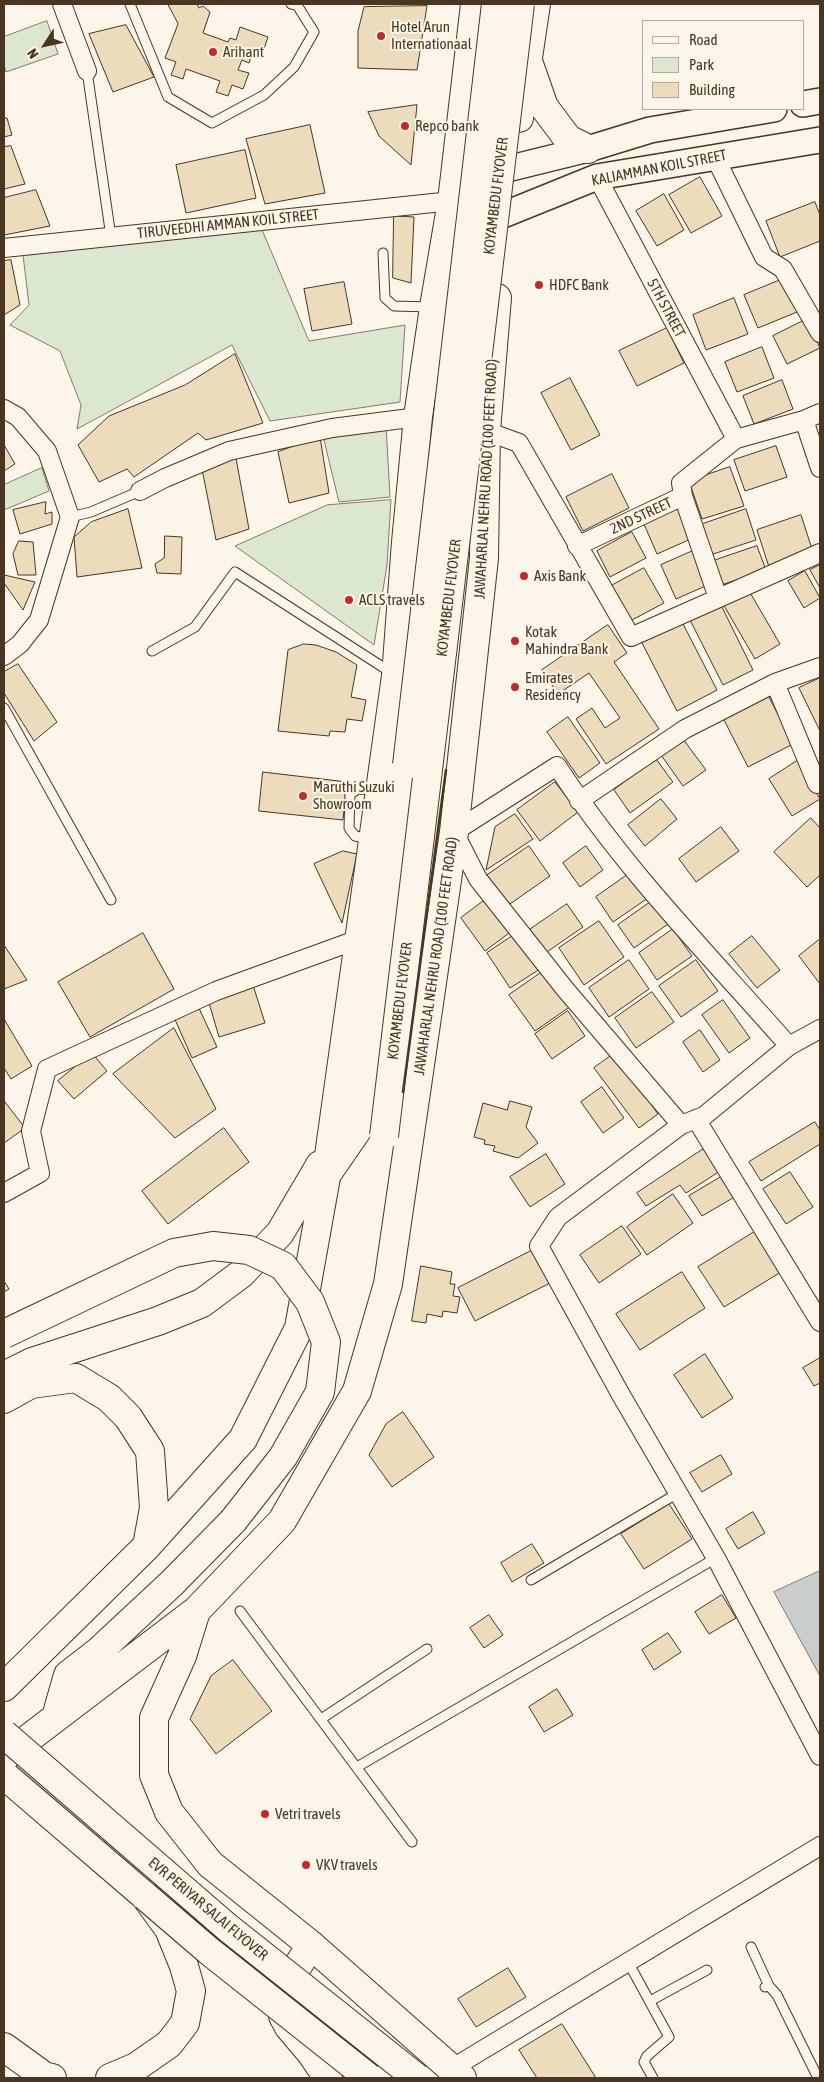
<!DOCTYPE html>
<html>
<head>
<meta charset="utf-8">
<style>
  body { margin:0 }
  #map { position:relative; width:824px; height:2082px; overflow:hidden; background:#fbf6e9; font-family:"Asap Condensed",sans-serif }
  canvas { display:block }
  .frame { position:absolute; inset:0; border:5px solid #4a3520; pointer-events:none }
  .legend { position:absolute; left:642px; top:20px; width:162px; height:90px; box-sizing:border-box; background:#fbf6e9; border:1px solid #b4a999; margin:0; padding:6px 9px; list-style:none; font-size:15px; color:#4a3520 }
  .legend li { display:flex; align-items:center; gap:10px; height:25px }
  .legend b { width:25px; border:1px solid #b4a999 }
  .north { position:absolute; left:20px; top:20px; width:50px; height:50px; -webkit-text-stroke:4px #fbf6e9; paint-order:stroke; rotate:235deg; font-size:14px; font-weight:700; line-height:20px; text-align:center; color:#4a3520 }
  .north::after { content:''; display:block; margin:auto; width:18px; height:22px; background:#4a3520; clip-path:polygon(50% 0,100% 100%,50% 72%,0 100%) }
</style>
</head>
<body>
<div id="map">
<canvas width="824" height="2082"></canvas>
<div class="frame"></div>
<ul class="legend">
<li><b style="height:6px;background:#fbf6e9"></b>Road</li>
<li><b style="height:14px;background:#dce7d0"></b>Park</li>
<li><b style="height:14px;background:#ecdcbc"></b>Building</li>
</ul>
<div class="north">N</div>
</div>
<script>
const c = document.querySelector('canvas').getContext('2d');
c.lineJoin = 'round';
function fill(path, color) { c.fillStyle = color; c.fill(path, 'evenodd'); }
function stroke(path, color, width, dash) { c.strokeStyle = color; c.lineWidth = width; c.lineCap = dash ? 'butt' : 'round'; c.setLineDash(dash || []); c.stroke(path); }
function write(font, color, halo, rows, align = 'center') {
  c.font = font + ' "Asap Condensed",sans-serif'; c.lineWidth = 4; c.setLineDash([]); c.textBaseline = 'middle'; c.strokeStyle = halo; c.fillStyle = color; for (const [text, x, y, turn = 0] of rows) {
    c.save(); c.translate(x, y); c.rotate((+turn || 0) * Math.PI / 180); c.textAlign = isNaN(turn) ? turn : align; if (halo) c.strokeText(text, 0, 0); c.fillText(text, 0, 0); c.restore();
  }
}
const green = new Path2D(`
  M47,21L58,54L6,72L4,65V37Z
  M260,225L309,341L405,325L400,402L270,421L232,345L77,429L81,405L60,351L10,325L29,305L23,255Z
  M386,425L390,497L339,502L323,436Z
  M42,468L49,491L4,510V485Z
  M391,500L387,565L374,645L235,546L327,505Z`);
fill(green, '#dce7d0');
stroke(green, '#887966', 1);
const water = new Path2D(`
  M820,1571V1676L774,1592Z`);
fill(water, '#c9cecd');
stroke(water, '#887966', 1);
const building = new Path2D(`
  M168,4H197L199,8L203,6L210,12L203,33L228,42L230,38L236,40L240,27L268,37L264,49L260,48L257,56L252,54L249,63L242,60L238,70L249,73L243,89L232,85L228,96L216,92L220,81L186,69L183,79L171,75L176,62L165,58L178,24Z
  M427,6L417,70L358,68V31L364,7Z
  M126,25L154,77L113,92L89,34Z
  M417,105L411,165L379,136L368,112Z
  M4,118H7L12,135L4,137Z
  M310,125L325,193L265,204L246,139Z
  M11,146L25,184L4,189V147Z
  M245,150L256,198L186,213L176,165Z
  M700,177L722,216L691,233L669,195Z
  M36,190L50,226L4,235V198Z
  M664,194L684,230L657,246L636,211Z
  M815,202L820,215V241L780,257L766,221Z
  M394,216L414,217L411,283L393,278Z
  M11,260L20,305L4,315V261Z
  M783,279L797,312L758,328L744,295Z
  M344,282L352,324L312,331L304,289Z
  M734,298L748,334L706,350L693,315Z
  M807,319L820,348L787,364L773,336Z
  M667,328L684,363L637,386L619,351Z
  M762,347L774,378L737,392L725,362Z
  M235,354L263,423L206,440L198,433L134,477L127,469L99,482L78,445L109,416L185,385Z
  M570,378L600,435L571,450L541,393Z
  M782,380L793,409L754,424L743,396Z
  M320,437L329,493L289,503L278,452Z
  M4,445L15,464L4,471Z
  M776,446L787,477L745,491L734,460Z
  M235,453L249,529L216,540L201,464Z
  M730,467L744,506L702,519L689,481Z
  M612,474L629,508L583,531L566,497Z
  M46,502L45,514L52,512V524L20,534L13,510Z
  M679,506L693,538L657,554L643,522Z
  M128,509L142,568L77,577L74,537L91,522Z
  M746,509L756,540L710,555L700,525Z
  M801,515L813,552L769,567L757,530Z
  M632,532L646,558L610,577L597,551Z
  M165,536L182,537L181,574L157,573L155,564L164,558Z
  M19,541L33,542L36,575H18L13,554Z
  M757,546L766,570L721,585L713,561Z
  M695,550L710,584L676,599L661,565Z
  M820,565V588L810,570Z
  M644,568L664,603L630,621L611,586Z
  M805,571L820,598L804,608L788,581Z
  M4,575L35,582L23,610L4,583Z
  M748,589L780,644L755,659L723,604Z
  M719,601L753,670L723,685L688,616Z
  M680,618L717,690L677,711L640,639Z
  M608,625L627,653L614,662L659,729L606,764L576,719L592,708L605,728L620,718L589,673L558,694L542,670Z
  M304,644L316,645L336,652L357,665L351,697L366,700L362,721L347,719L345,732L330,731L329,736L278,731L288,650Z
  M18,664L57,722L34,741L4,693V672Z
  M820,678V731L799,688Z
  M769,697L793,744L748,767L724,720Z
  M568,717L600,763L579,778L547,732Z
  M683,739L706,770L683,786L661,755Z
  M656,759L673,782L630,813L614,790Z
  M797,761L820,799L792,816L769,779Z
  M263,772L347,782L343,820L259,811Z
  M555,782L578,812L540,841L517,810Z
  M661,799L677,819L645,846L628,825Z
  M515,814L533,839L486,870L495,827Z
  M811,818L820,828V875L807,887L774,852Z
  M721,827L739,851L696,882L679,859Z
  M529,846L550,876L507,906L486,876Z
  M586,846L603,870L580,887L563,863Z
  M343,851L357,854L342,923L314,864Z
  M630,873L648,898L613,922L596,897Z
  M489,897L513,930L485,951L461,918Z
  M652,901L668,924L634,948L618,925Z
  M567,904L583,927L541,956L525,933Z
  M599,921L624,957L584,985L559,948Z
  M673,929L692,956L657,980L639,953Z
  M143,933L174,989L90,1037L58,982Z
  M517,933L540,969L510,988L487,953Z
  M752,936L780,970L757,988L729,954Z
  M819,940L820,941V984L799,956Z
  M4,945L27,980L4,989Z
  M629,960L649,989L609,1017L589,988Z
  M696,960L718,991L681,1017L659,986Z
  M545,970L571,1006L535,1031L509,995Z
  M252,982L265,1023L219,1037L207,996Z
  M652,992L674,1022L636,1048L615,1018Z
  M723,1000L750,1038L729,1053L702,1015Z
  M197,1004L217,1047L192,1058L173,1015Z
  M568,1011L585,1036L552,1059L535,1034Z
  M4,1019L32,1066L11,1079L4,1068Z
  M174,1028L216,1109L175,1138L113,1074Z
  M700,1030L720,1060L703,1072L683,1042Z
  M92,1053L107,1071L74,1099L58,1081Z
  M615,1053L658,1114L639,1128L594,1068Z
  M602,1087L624,1118L603,1133L581,1102Z
  M510,1101L532,1107L526,1127L538,1143L518,1158L493,1151L495,1146L484,1144L485,1140L474,1137L483,1103L507,1110Z
  M5,1102L25,1128L4,1143V1103Z
  M815,1122L820,1130V1144L761,1181L749,1162Z
  M224,1128L249,1162L168,1224L142,1191Z
  M705,1148L720,1171L686,1193L680,1185L646,1206L637,1193Z
  M546,1154L565,1184L530,1207L510,1177Z
  M790,1172L813,1207L786,1224L763,1189Z
  M726,1174L738,1195L702,1216L689,1196Z
  M673,1194L693,1223L647,1255L627,1227Z
  M622,1226L641,1254L599,1283L580,1255Z
  M756,1231L781,1272L724,1307L698,1267Z
  M535,1249L552,1282L475,1321L458,1288Z
  M421,1266L452,1272L450,1284H455L453,1296L460,1297L457,1313L443,1311L442,1317L427,1314L426,1323L412,1321Z
  M682,1272L705,1308L640,1350L616,1314Z
  M4,1281L9,1289L4,1292Z
  M705,1354L733,1398L702,1418L674,1375Z
  M820,1358V1383L814,1386L803,1368Z
  M403,1412L434,1457L392,1487L369,1455L386,1424Z
  M721,1455L732,1474L702,1492L690,1473Z
  M669,1504L692,1539L644,1569L621,1534Z
  M753,1512L765,1533L738,1549L726,1529Z
  M532,1544L544,1563L512,1582L501,1563Z
  M722,1595L736,1618L709,1634L695,1612Z
  M489,1615L503,1635L484,1648L470,1628Z
  M668,1633L681,1652L654,1670L642,1650Z
  M233,1660L272,1711L216,1754L190,1719L211,1676Z
  M557,1689L573,1715L544,1732L529,1707Z
  M508,1968L526,1997L476,2027L458,1999Z
  M562,2024L596,2078H537L519,2050Z`);
fill(building, '#ecdcbc');
stroke(building, '#4a3520', 1);
const lane = new Path2D(`
  M130,4L168,97L212,123L264,95L294,67L314,32L297,5L291,4
  M87,71L111,237
  M383,253L385,298L394,306L431,307
  M70,517L91,512L140,491
  M152,651L195,627L235,572L392,673
  M4,708L111,900
  M371,839L355,836L349,828L350,794L358,789L377,790
  M531,1580L678,1493
  M240,1611L412,1842
  M321,1719L427,1649
  M357,1767L716,1558
  M751,1947L769,1986
  M628,1962L669,2037L647,2056L644,2062L653,2078
  M765,1987L769,1986L777,1995L818,2078
  M650,2001L707,1970`);
const street = new Path2D(`
  M62,4L87,71
  M715,157L764,257L783,269L820,333
  M597,177L736,439
  M4,248L452,201
  M4,409L18,417L47,451L70,517L39,620L20,644L4,656
  M804,420L820,413
  M486,431L519,443L631,637L820,553
  M140,491L165,478L229,451L332,428L418,417
  M683,496L718,598
  M577,546L683,496L681,483L736,439L804,420L820,468
  M775,683L817,784
  M579,801L685,729L775,683L820,667
  M820,1029L789,1046L704,1116L681,1125L558,1217L539,1246L621,1395L716,1558L820,1756
  M696,1119L820,1322
  M681,1125L565,989L478,879L454,832L557,766C623,868 709,955 789,1046
  M4,1193L40,1173L31,1131L47,1069L216,991L359,939
  M451,2069L820,1846`);
const secondary = new Path2D(`
  M803,104L820,101
  M511,168L588,149L650,130L774,109
  M503,215L597,177L820,140`);
const primary = new Path2D(`
  M529,64L544,107L568,139L588,149
  M519,118L536,4
  M329,1171L358,1129L407,765
  M4,1376L32,1362L158,1321L202,1303L241,1274L280,1233L320,1165
  M4,1399L31,1384L76,1378L109,1398L128,1417L150,1451L154,1508L147,1546
  M196,1611L182,1656L154,1718V1775L169,1812L210,1864L311,1945L462,2078
  M4,1687L147,1546L243,1439L299,1328L326,1177L396,676L406,542L418,417L434,307L452,201L475,4
  M56,1717L68,1675L99,1651L172,1583L233,1521
  M4,1757L196,1611L282,1521L357,1391L388,1284L454,832L484,558L486,431L497,298
  M4,1775L145,1896L169,1929L184,1966L191,1991L185,2023L169,2044L136,2067L110,2078
  M311,1945L285,1986L283,2016L289,2027L311,2053L328,2078
  M4,2047L44,2076L52,2078`);
stroke(lane, '#4a3520', 11);
stroke(street, '#4a3520', 20);
stroke(secondary, '#4a3520', 28);
stroke(primary, '#4a3520', 30);
stroke(lane, '#fbf6e9', 9);
stroke(street, '#fbf6e9', 18);
stroke(secondary, '#fbf6e9', 25);
stroke(primary, '#fbf6e9', 28);
const primaryBridge = new Path2D(`
  M407,765L496,4
  M384,1136L520,4
  M4,1334L174,1253L213,1246L249,1250L283,1266L310,1302L326,1342L320,1392L283,1457L233,1521
  M4,1734L227,1927L417,2078
  M145,1896L209,1951L369,2078`);
stroke(primaryBridge, '#4a3520', 30, []);
stroke(primaryBridge, '#fbf6e9', 28);
stroke(new Path2D(`
  M403,1092L446,770`), '#4a3520', 2.5);
for (const [x, y, r, color] of [
  [381,36,5,"#c62828"],
  [213,52,5,"#c62828"],
  [405,126,5,"#c62828"],
  [539,285,5,"#c62828"],
  [524,576,5,"#c62828"],
  [349,600,5,"#c62828"],
  [515,641,5,"#c62828"],
  [515,687,5,"#c62828"],
  [303,796,5,"#c62828"],
  [265,1814,5,"#c62828"],
  [306,1865,5,"#c62828"]
]) { const dot = new Path2D(); dot.arc(x, y, r, 0, 2 * Math.PI); c.fillStyle = color; c.fill(dot); stroke(dot, '#fbf6e9', 2); }
write('15px', '#4a3520', '#fbf6e9', [
  ["Hotel Arun",391,27],
  ["Internationaal",391,44],
  ["Arihant",223,52],
  ["Repco bank",415,126],
  ["HDFC Bank",549,285],
  ["Axis Bank",534,576],
  ["ACLS travels",359,600],
  ["Kotak",525,632],
  ["Mahindra Bank",525,649],
  ["Emirates",525,678],
  ["Residency",525,695],
  ["Maruthi Suzuki",313,787],
  ["Showroom",313,804],
  ["Vetri travels",275,1814],
  ["VKV travels",316,1865]
], 'left');
write('15px', '#4a3520', '#fbf6e9', [
  ["KALIAMMAN KOIL STREET",659,168,-11],
  ["KOYAMBEDU FLYOVER",496,196,-83],
  ["TIRUVEEDHI AMMAN KOIL STREET",228,224,-6],
  ["5TH STREET",666,308,62],
  ["JAWAHARLAL NEHRU ROAD (100 FEET ROAD)",486,479,-87],
  ["2ND STREET",641,516,-25],
  ["KOYAMBEDU FLYOVER",449,598,-83],
  ["JAWAHARLAL NEHRU ROAD (100 FEET ROAD)",436,956,-82],
  ["KOYAMBEDU FLYOVER",400,1001,-83],
  ["EVR PERIYAR SALAI FLYOVER",208,1909,40]
]);
</script>
</body>
</html>
